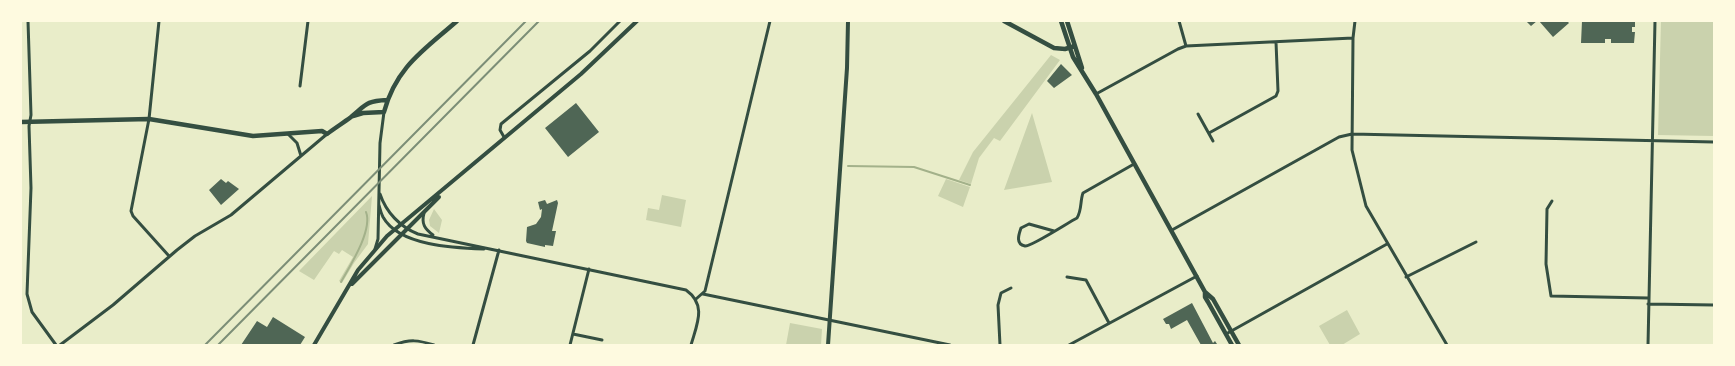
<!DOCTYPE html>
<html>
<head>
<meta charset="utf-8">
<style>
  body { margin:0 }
  #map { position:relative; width:1735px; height:366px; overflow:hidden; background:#e9edc9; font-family:"IBM Plex Serif",serif }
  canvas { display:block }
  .frame { position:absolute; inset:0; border:22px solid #fefae0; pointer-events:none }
</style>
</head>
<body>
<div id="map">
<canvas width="1735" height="366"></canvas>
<div class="frame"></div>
</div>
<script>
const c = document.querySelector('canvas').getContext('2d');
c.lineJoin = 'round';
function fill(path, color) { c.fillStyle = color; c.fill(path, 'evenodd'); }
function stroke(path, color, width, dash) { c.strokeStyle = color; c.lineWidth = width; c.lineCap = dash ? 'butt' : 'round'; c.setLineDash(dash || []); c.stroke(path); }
fill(new Path2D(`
  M1661,21H1714V136L1658,135Z
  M1051,55L1060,60L1000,141L994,138L979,158L971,184L959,180L973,152Z
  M1032,113L1052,182L1004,190Z
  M946,179L970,187L963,207L938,196Z
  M662,195L686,200L681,227L646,220L648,208L659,210Z
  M372,196L368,244L354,263L342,283L339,281L353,257L342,250L339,254L334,251L314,280L299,271Z
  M434,209L442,220L439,233L430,226L429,220Z
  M1347,310L1360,334L1342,345H1330L1319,326Z
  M790,323L822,329L821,345H786Z`), '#cad2ad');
stroke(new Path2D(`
  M848,166L914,167L970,185
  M341,282C350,266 373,230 366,212`), '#a3b18a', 2);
fill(new Path2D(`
  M1526,21H1537L1531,26Z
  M1539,21H1567L1569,23L1553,37Z
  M1582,21H1635V27H1632V32H1635L1634,43H1611V39H1605V43H1581Z
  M1061,64L1072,75L1054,88L1047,81Z
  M576,103L599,132L568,157L545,128Z
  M221,179L226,183L228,181L239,189L221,205L209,190Z
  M545,200L547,204L557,200L558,203L552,231H556L553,246L545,245V247L527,243L526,241L527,227L536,224L541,217L542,209L540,210L538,202Z
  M1192,303L1213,343L1215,341L1217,344L1201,345L1187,320L1171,329L1169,324H1166L1163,319Z
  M273,317L305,337L300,345H241L257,321L267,327Z`), '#4f6655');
stroke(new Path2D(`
  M28,21L31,115L29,126L31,188L27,294L32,312L56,345
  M159,21L149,119L131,211L133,216L169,256
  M1179,21L1186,46
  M1355,21L1353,38L1352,150L1366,206L1447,345
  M300,86L308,21
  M1096,94L1178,49L1186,46L1353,38
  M1198,114L1213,141
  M1209,133L1276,96L1278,91L1276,42
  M288,134L297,143L301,156
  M504,137L500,130L501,124L590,51L620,21
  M380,194C386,212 400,227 418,234L686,290C707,305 697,324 691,345
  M1552,201L1547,209L1546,264L1551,296L1648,298
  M379,205C380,209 381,213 383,217C399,246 455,248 484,249
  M424,213C421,224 425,229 433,235
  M1172,230L1339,137L1352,134L1714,142
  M1054,231L1029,224L1021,228C1019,234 1015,244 1025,246C1031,247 1069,222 1077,218C1082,210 1080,201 1083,193L1134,164
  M375,249L378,239L380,143L384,112
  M1067,277L1086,280L1109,323
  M1406,277L1476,242
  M703,294L950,345
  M696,299L705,291L770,21
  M1648,304L1714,305
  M573,334L602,340
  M1226,334L1387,244
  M60,345L113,305L177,250L195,236L231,215L327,134
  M394,345C410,339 418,340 434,345
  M473,345L499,250
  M570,345L589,269
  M1000,345L998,305L1001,293L1011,288
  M1069,345L1197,276
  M1648,345L1655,21`), '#344e41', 3);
stroke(new Path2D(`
  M352,284L439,197
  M314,345L358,270L387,236L581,74L637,21
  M828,345L847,68L848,21`), '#344e41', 4);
stroke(new Path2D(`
  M1004,21L1054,48L1065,49L1075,46
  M1061,21L1073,57L1096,94L1205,292L1213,299L1239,345
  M1067,21L1082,68
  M353,116L363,113L384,112C396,67 424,50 457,21
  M21,122L149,119L253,136L322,131L327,134C335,128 343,123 351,117C366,105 365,101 387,100
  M1205,292V297L1208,302L1232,345`), '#344e41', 4.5);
stroke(new Path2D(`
  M205,345L526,21
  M218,345L539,21`), '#7c8e77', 2);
</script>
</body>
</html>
